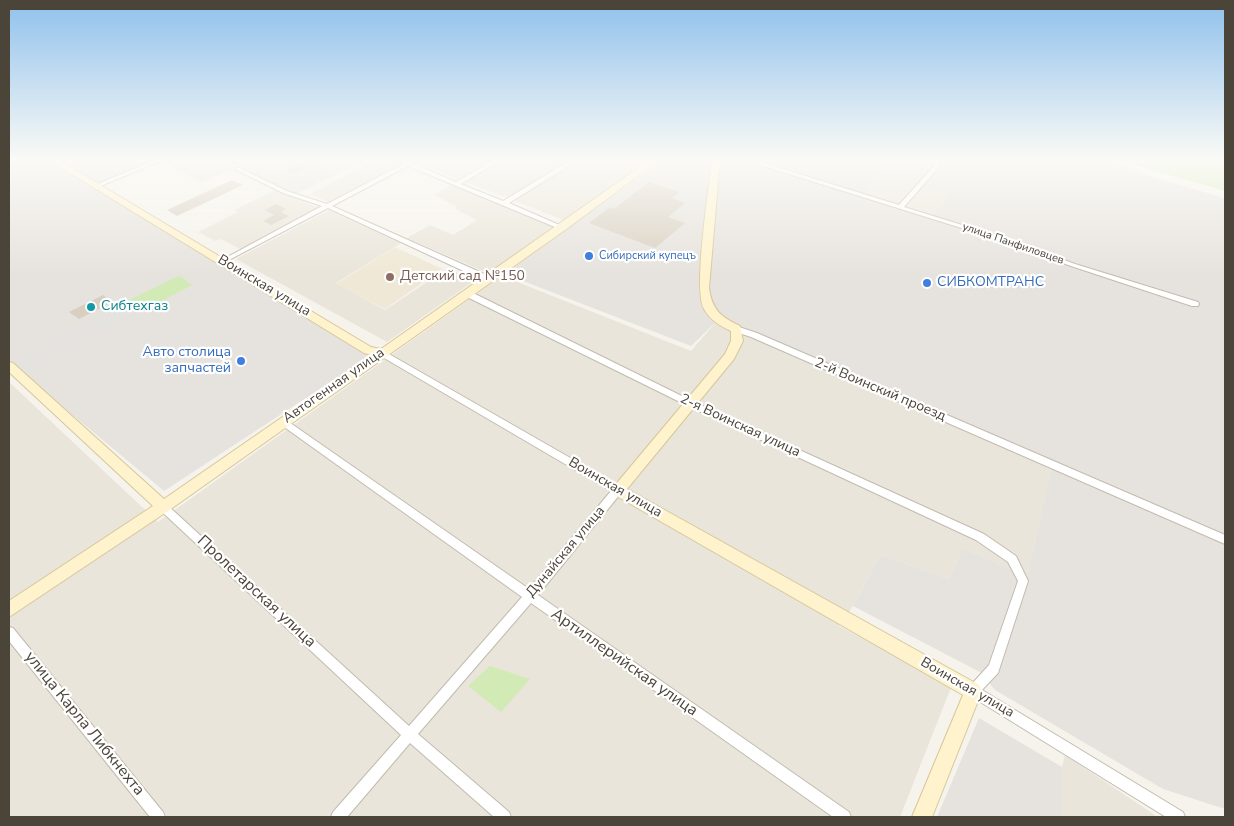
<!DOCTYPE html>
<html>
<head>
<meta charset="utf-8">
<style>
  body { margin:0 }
  #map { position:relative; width:1234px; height:826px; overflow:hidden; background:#f6f3ec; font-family:"Nunito Sans",sans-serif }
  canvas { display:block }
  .frame { position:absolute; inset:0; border:10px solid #4b4439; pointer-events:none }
</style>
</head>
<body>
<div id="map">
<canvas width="1234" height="826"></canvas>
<div class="frame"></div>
</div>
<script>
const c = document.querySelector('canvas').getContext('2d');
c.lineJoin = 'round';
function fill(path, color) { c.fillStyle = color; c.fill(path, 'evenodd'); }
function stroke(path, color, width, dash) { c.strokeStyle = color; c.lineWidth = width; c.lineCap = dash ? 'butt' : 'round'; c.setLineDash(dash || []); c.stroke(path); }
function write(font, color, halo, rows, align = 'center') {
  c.font = font + ' "Nunito Sans",sans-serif'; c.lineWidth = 4.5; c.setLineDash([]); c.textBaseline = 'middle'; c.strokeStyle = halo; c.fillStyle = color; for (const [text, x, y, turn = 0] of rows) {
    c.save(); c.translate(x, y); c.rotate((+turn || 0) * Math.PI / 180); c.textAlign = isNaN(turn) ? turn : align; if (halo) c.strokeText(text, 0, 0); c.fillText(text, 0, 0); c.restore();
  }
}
fill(new Path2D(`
  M167,159H367L297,194L238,167L202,182L162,162Z
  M379,159H391L401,164L328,202L310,194Z
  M407,159H650L566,221Z
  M894,159H942L937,170L950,194L933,214L864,193Z
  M453,184L556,228L490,274L407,238L430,225L453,235L477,220L455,209L457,207L434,195Z
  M276,190L319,208L240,249L221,239L215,241L198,232L238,212L234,210Z
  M329,210L401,243L336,283L385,310L448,268L474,281L387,342L236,259Z
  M502,276L691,351L716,322L1051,469L1027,577L963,548L949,579L880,555L853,606L839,626L952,685L900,817H9V382L158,522Z
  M1065,755L1149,811L1157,817H1062V767Z`), '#eae5da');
fill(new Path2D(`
  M9,159H157L93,187L370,356L164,491L9,362Z
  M664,159H894L864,193L933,214L950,194L923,185L937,170L942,159H1090L1118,163L1148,176L1225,198V809L1163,789L995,690L980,672L853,606L880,555L949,579L963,548L1027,577L1051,469L716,322L691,346L505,274Z
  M979,718L1062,767V817H937Z`), '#e6e2dd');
fill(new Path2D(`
  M395,247L442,269L385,309L336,284Z`), '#efe8d6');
fill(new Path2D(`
  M1156,159H1225V191L1128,163L1158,162Z
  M180,276L192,285L143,311L136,312L125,304L127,301L176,277Z
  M490,666L530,679L501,712L468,686Z`), '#d2eab5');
fill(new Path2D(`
  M331,159H362L301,191L283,182Z
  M119,305L133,315L20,376L9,366V363Z`), '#e5e3e0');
fill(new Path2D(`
  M309,159H325L294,174L286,170Z
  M232,180L243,185L177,216L167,210Z
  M649,182L679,192L672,198L685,203L668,217L685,223L655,248L589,223L610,207L614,209Z
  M276,204L286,209L281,212L289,216L271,225L263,221L274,215L265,210Z
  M103,295L112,302L79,319L69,312Z`), '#d8cfc1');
const street = new Path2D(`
  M157,159H166L98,187L93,186Z
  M394,159H403L407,161L411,159H419L412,163L456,182L495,159H503L461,184L503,201L572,159H580L509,203L564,227V229L562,230L408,166L332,206L491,277V281H485L328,208L225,262L223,263L220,261L322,206L283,193L236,170V168H240L287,191L327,204L403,164Z
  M741,159H751L899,205L934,166L936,159H942L939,167L904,207L1007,239L1075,264L1198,302L1199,304L1198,306H1192L1071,266L1003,241Z
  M465,292H471L694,402L984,534L1016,556L1028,581L998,673L982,690L1183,812L1185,817H1166L969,695L967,691L969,687L989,665L1018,581L1008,562L976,540L688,406L465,296Z
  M736,326L757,333L1225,535V544L751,337L733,331L732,329Z
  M382,350L621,487L623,490L621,493L538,595L849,812L851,817H833L531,603L418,734L509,812L511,817H494L410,743L347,817H331L333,812L401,735L160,510L158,507L160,504L163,503L166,504L409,726L522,597L280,424L279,422L280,420H286L529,589L611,491L379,355L378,353Z
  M9,627L13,628L163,812L165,817H150L9,641Z`);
const secondary = new Path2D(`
  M47,159H57L371,347L381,349L651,159H661L565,230L168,511L9,617V601L153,506L9,372V362L13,363L164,499L372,355L364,353Z
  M712,159H720L709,288C712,310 721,317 740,326L743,341L734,359L627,489L979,685L982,691L932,817H912L963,695L613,494L611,490L725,354L731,341V331C720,326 710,320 704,309C693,289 709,188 712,159Z`);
stroke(street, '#c2bbae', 2);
stroke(secondary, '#d6c79b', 2);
fill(street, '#fff');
fill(secondary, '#fff3cd');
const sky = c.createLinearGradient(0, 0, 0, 275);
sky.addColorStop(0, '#8fc1ec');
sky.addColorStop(0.58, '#fbfaf6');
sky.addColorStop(1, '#fbfaf600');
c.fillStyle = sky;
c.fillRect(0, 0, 1234, 275);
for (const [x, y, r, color] of [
  [589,256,5,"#3f7fe0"],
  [390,277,5,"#8d6e63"],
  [927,283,5,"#3f7fe0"],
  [91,307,5,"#0f9aa8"],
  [241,361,5,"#3f7fe0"]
]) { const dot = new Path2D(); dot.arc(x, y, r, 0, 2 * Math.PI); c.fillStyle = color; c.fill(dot); stroke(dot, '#fff', 2); }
write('11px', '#4b4439', '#fff', [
  ["улица Панфиловцев",1013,244,19]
]);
write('11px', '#366cbe', '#fff', [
  ["Сибирский купецъ",599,256]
], 'left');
write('14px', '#785e54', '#fff', [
  ["Детский сад №150",400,277]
], 'left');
write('14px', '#366cbe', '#fff', [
  ["СИБКОМТРАНС",937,283],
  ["Авто столица",231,353,"right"],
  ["запчастей",231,369,"right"]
], 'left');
write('14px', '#4b4439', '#fff', [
  ["Воинская улица",264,286,31],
  ["Автогенная улица",334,386,-35],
  ["2-й Воинский проезд",880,390,23],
  ["2-я Воинская улица",740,426,25],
  ["Воинская улица",615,488,30],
  ["Дунайская улица",566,552,-50],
  ["Воинская улица",967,688,30]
]);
write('14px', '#0d838f', '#fff', [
  ["Сибтехгаз",101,307]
], 'left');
write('16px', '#4b4439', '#fff', [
  ["Пролетарская улица",256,592,43],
  ["Артиллерийская улица",624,663,35],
  ["улица Карла Либкнехта",84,724,51]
]);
</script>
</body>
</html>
